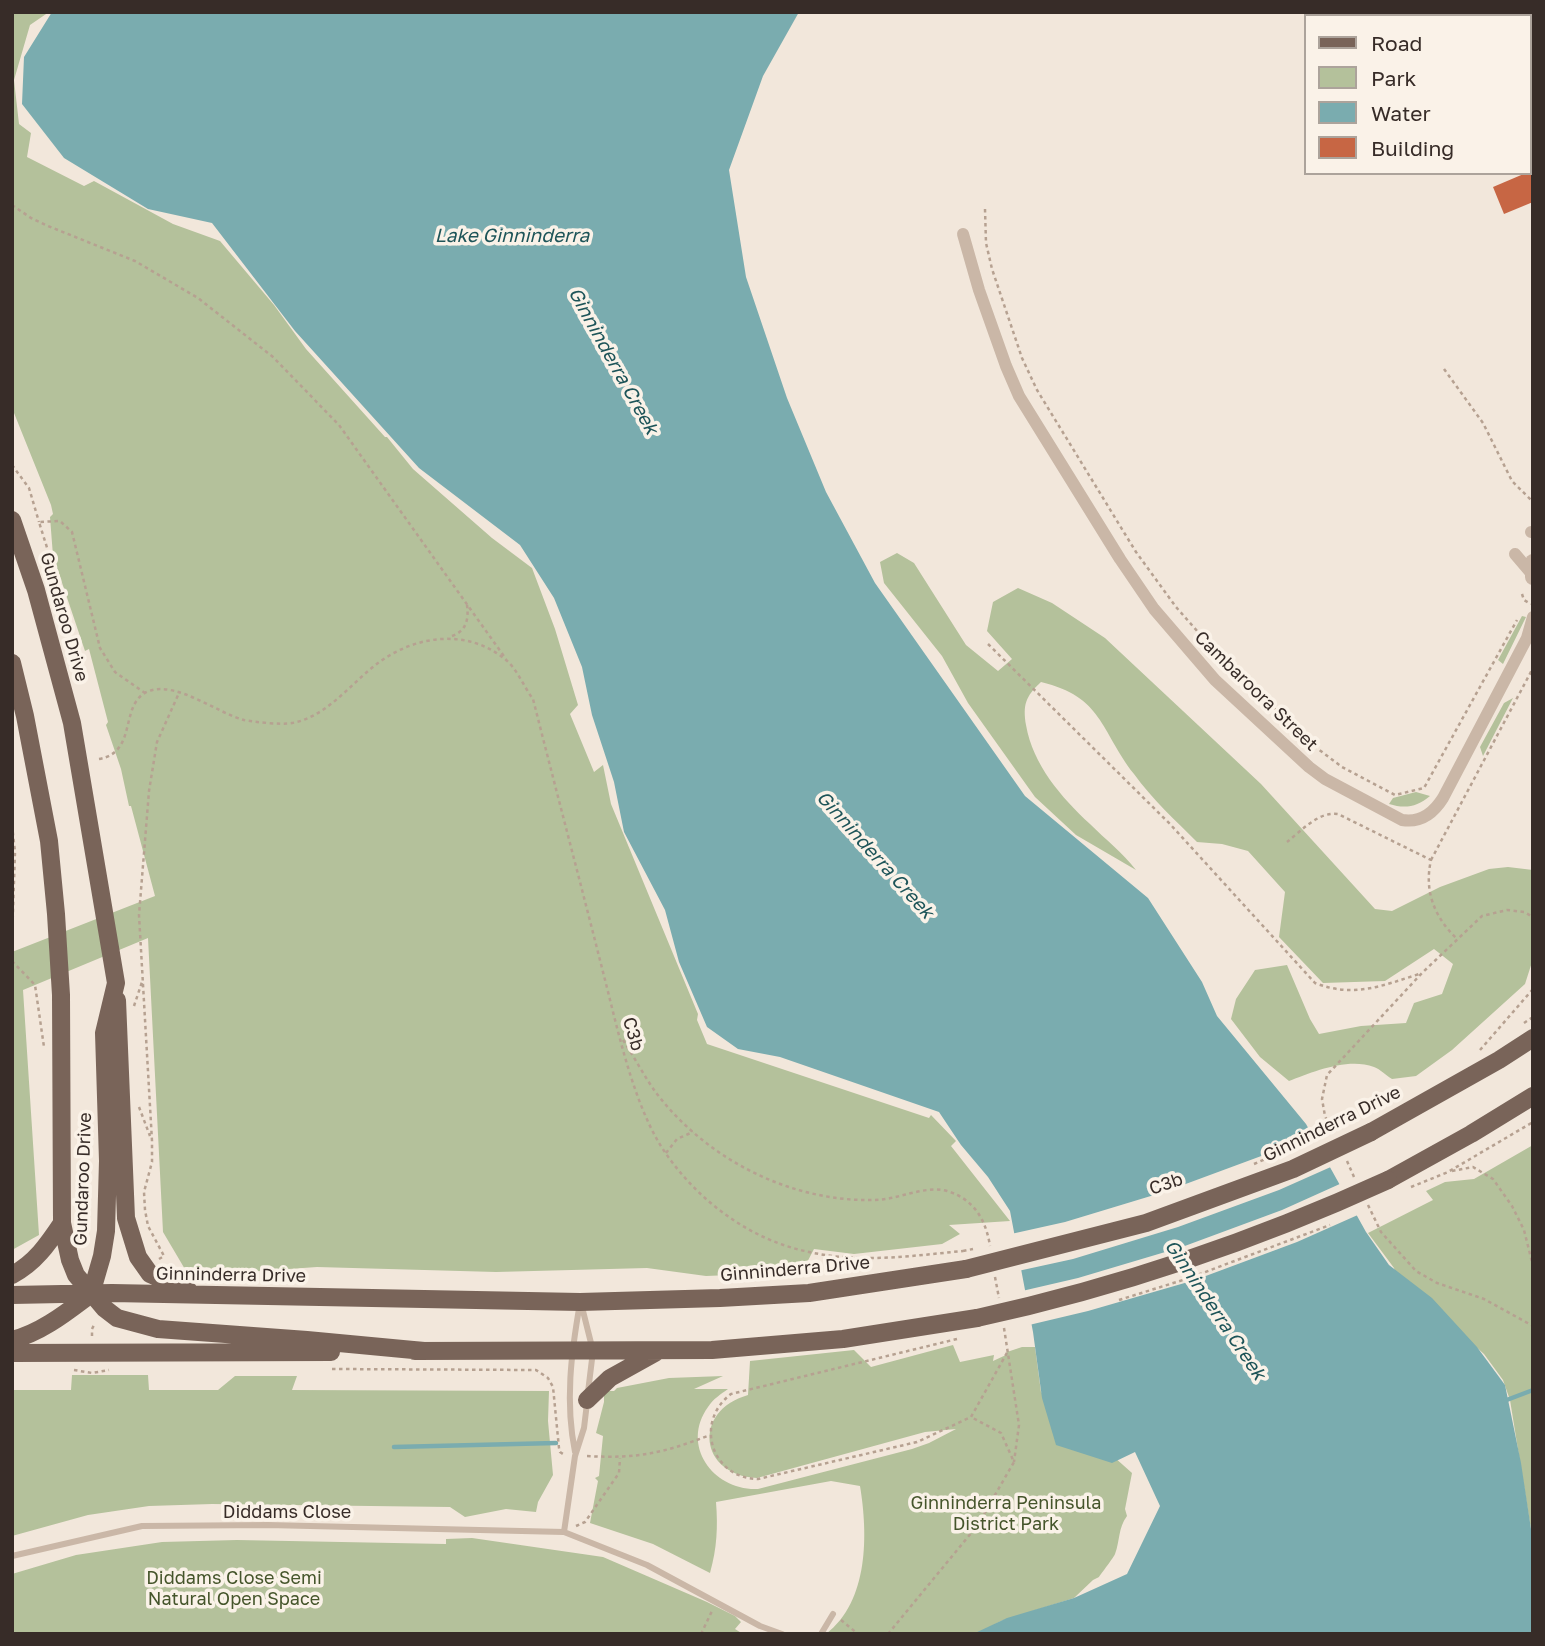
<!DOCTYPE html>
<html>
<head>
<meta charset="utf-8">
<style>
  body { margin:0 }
  #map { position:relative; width:1545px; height:1646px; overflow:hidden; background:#f2e7db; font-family:"Golos Text",sans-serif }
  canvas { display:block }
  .frame { position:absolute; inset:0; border:14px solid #372c28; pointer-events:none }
  .legend { position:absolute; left:1304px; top:14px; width:228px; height:161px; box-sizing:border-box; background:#faf2e8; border:2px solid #aca39b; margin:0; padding:9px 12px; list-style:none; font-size:21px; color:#372c28 }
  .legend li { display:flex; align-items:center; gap:14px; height:35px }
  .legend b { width:35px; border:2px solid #aca39b }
</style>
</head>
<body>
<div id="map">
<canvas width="1545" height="1646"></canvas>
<div class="frame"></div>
<ul class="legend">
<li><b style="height:9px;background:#796459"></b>Road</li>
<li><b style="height:19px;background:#b4c19b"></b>Park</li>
<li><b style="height:19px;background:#7aacaf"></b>Water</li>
<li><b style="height:19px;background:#c76644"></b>Building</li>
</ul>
</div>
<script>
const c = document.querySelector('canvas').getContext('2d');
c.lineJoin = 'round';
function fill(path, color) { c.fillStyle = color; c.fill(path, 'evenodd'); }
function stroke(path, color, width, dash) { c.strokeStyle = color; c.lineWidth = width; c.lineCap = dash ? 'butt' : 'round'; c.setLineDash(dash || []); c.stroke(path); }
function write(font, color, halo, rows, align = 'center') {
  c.font = font + ' "Golos Text",sans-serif'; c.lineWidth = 7; c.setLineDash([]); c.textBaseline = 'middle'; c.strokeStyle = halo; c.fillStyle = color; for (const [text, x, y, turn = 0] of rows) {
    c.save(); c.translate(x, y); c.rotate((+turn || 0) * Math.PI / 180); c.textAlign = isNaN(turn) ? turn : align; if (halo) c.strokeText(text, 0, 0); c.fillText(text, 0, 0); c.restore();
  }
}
fill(new Path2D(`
  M12,12H49L30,25L14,80L19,124L31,133L27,157L84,186L94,181L173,224L220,241L274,305L306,349L385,437H387L413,469L492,538L532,568L555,629L578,705L570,714L594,772L603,765L611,804L698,1014L697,1020L707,1044L929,1118L931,1115L956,1141L951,1146L1010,1221L949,1225L960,1234L942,1244L854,1254L814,1249L802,1272L706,1276L647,1268L496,1272L317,1267L189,1276L163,1232L148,938L23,990L39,1235L12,1250V952L155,896L131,806H129L121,769L106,725L108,722L89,649L85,651L53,556L50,517L53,514L51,505L12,408Z
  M897,553L914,563L966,645L998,671L1012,659L987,631L993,602L1018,588L1052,603L1105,638L1261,784L1375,909L1392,911L1440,887L1489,869L1508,867L1533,870V959L1525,984L1452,1050L1416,1076L1392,1079C1387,1076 1380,1069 1374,1067C1348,1057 1312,1072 1289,1081L1260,1057L1231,1019L1236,999L1255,970L1287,965L1310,1019L1319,1034L1361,1026L1406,1023L1414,1003L1442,994L1453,964L1434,949L1385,981L1323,983L1279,937L1285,892L1248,851L1222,844L1197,842C1175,820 1152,799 1134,774C1100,730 1103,697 1041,682C1025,697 1023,705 1026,725C1033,765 1061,797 1090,824C1106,840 1122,852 1136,870L1076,835L1035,797L968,703L942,656L884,583L880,562Z
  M1522,616L1526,617L1503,664L1498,660Z
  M1513,698L1483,756L1480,747L1504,703Z
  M1416,792L1430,796C1417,807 1405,809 1389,804L1393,798Z
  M1533,1145V1542L1510,1400L1503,1380L1484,1354L1396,1275L1394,1268L1368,1233L1433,1200L1426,1191L1445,1182L1474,1179Z
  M953,1345L960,1362L994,1355L993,1361L1006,1355L1007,1352L1022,1347H1035L1041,1392L1132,1473L1125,1509L1127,1516C1118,1528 1120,1541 1115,1554C1114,1557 1101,1574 1099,1577L1093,1580L1074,1598L1001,1621L977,1634H826C869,1601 868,1534 860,1486L831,1481L716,1502C718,1527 717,1548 710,1573L653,1544L590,1523L598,1481L595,1478L599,1476L603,1436L596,1433L604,1402V1391H614L617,1388L669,1378L723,1376L694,1389H728C721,1394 713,1399 708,1407C680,1446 714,1491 758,1489L912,1449L929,1443L956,1429L925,1432L757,1478C699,1475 692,1411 748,1395L750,1361L854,1350L871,1367Z
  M72,1375H148L149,1390H218L235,1376H297L292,1390L549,1391L548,1421L553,1475L538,1502L536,1512L506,1509L465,1517L450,1507L212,1504L149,1506L88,1515L12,1536V1390H71Z
  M472,1538L603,1557L707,1602L735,1616L741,1622L735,1629L743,1634H12V1574L76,1555L162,1542L237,1540L446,1544V1539Z`), '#b4c19b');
fill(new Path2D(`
  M52,12H799L763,76L729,170L746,277L787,398L826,492L875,583L1025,796L1148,898L1202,982L1217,1016L1306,1124L1366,1232L1389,1265L1432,1298L1477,1347L1505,1385L1521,1463L1533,1542V1634H973L1007,1618L1074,1598L1127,1574L1160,1506L1135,1452L1112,1463L1056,1445L1042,1398L1033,1332L1010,1211L988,1177L961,1145L939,1112L780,1057L738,1049L707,1027L679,962L665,910L624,832L614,782L592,715L582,667L554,598L520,545L419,468L295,331L212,223L148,209L64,158L22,104L24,57Z`), '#7aacaf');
fill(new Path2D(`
  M1314,1132L1333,1166L1279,1190L1178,1227L1073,1259L1018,1271L1011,1234L1065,1222L1164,1192L1264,1155Z
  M1342,1183L1360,1214L1297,1242L1195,1280L1088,1311L1029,1325L1022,1291L1078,1278L1182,1247L1282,1210Z`), '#f2e7db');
stroke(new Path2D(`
  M1504,1401L1533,1390
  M394,1447L556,1443`), '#7aacaf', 4.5);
fill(new Path2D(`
  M1533,170V202L1504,214L1493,187Z`), '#c76644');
stroke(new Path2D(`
  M12,205L31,218L48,226L135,261L198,298L273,357L339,425L506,659
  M985,209L986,243L992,269L1022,358L1037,390L1136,552L1176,607L1205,640L1306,740L1342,767L1395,795L1424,788L1517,620
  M1444,369L1483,423L1512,481L1533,502
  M12,465L29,488L39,522
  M49,554L39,522L60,521L72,532L100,648L115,672L145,693
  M1522,594L1524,600L1531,604
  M452,636C466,631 469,620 467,605
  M988,644L1170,824L1315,983C1353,998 1382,986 1419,974
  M99,759C139,752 118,703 149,691C177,681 217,713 244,720C254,722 281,725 292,723C327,717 351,683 378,663C416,635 468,628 506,660C517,669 524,687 533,699C556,790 580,881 603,972C617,1026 631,1095 659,1143C691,1195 745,1238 805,1251C857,1264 910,1256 963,1251
  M12,825L15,852L12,940
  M1287,842C1301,831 1319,811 1338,814L1431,860C1424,891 1434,916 1456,938
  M1431,860L1533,668
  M12,961L35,985L44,1047
  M134,1006L142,982
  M1524,1023L1533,1017
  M623,1040C635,1058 645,1078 657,1094C708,1160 791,1202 874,1200C898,1200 923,1185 947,1191C974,1199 986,1220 990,1246
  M1480,1050L1533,989
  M139,1107L150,1136
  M1333,1133L1325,1116L1322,1099L1327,1075L1422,973L1482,916L1507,910L1524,912L1533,917
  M666,1153L677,1139L693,1132
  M1347,1161L1354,1177
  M1452,1171L1473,1167L1493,1179L1512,1206L1524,1230L1533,1266
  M1411,1187L1448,1172L1533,1122
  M1368,1205L1381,1232L1416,1271L1437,1283L1484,1299L1533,1326
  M159,1259L164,1256L148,1226L145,1210L144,1192L152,1162V1141L139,915L149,791L157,742L179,693
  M995,1277L999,1298
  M1004,1328L1019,1425L1014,1462
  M92,1336V1329L95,1323
  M957,1339L731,1394C694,1422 711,1478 758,1479L917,1442L971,1417L1008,1351
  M332,1369L536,1370L548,1378L553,1387L559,1448L560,1452L563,1454
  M74,1370L92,1373L109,1370
  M587,1456C637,1459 664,1453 710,1435
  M576,1526L585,1522L619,1473L620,1458
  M841,1620L858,1634
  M701,1634L712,1611
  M888,1634L977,1526L1014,1462L1001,1433L971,1417`), '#b6a191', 2.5, [3.5, 3.5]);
stroke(new Path2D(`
  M581,1303L593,1351L588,1392
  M575,1452C565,1402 571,1354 580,1303
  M564,1532L575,1456L584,1428L587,1403
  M12,1556L142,1526L268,1525L564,1532L647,1565L760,1626L782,1634
  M821,1634L833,1614`), '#cab7a7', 6);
stroke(new Path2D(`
  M963,234L979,290L1006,366L1019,396L1120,559L1154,609L1215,680L1309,767L1325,779L1402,820C1420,823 1433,814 1443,798L1527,638L1533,617
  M1531,532H1533
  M1515,554L1532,574`), '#cab7a7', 12);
stroke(new Path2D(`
  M1533,562V577`), '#cab7a7', 16);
stroke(new Path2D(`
  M12,520L36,590L72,723L116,983L104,1033L108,1161L106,1231L102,1256L91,1294
  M12,663L25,716L49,841L56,914L61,995L62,1223L70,1260L76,1275L104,1308L117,1318L158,1329L307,1340L424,1351
  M117,1000L126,1218L138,1257L150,1274L189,1291
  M1371,1132L1499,1060L1533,1038
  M1388,1180L1471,1134L1533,1096
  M12,1275C35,1263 48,1244 62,1223
  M12,1295L112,1293L580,1302L720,1298L809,1293L966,1269
  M12,1340C41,1333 67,1312 91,1294
  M415,1351L712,1350L843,1339L977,1318
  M12,1353L331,1352
  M587,1400L610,1378L655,1353`), '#796459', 18);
stroke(new Path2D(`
  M1254,1164L1354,1120
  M963,1251L973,1249
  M1192,1277L1330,1225
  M1119,1300L1183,1280`), '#b6a191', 2.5, [3.5, 3.5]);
stroke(new Path2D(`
  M966,1269L1146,1223L1293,1169L1371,1132
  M977,1318C1119,1287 1255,1241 1388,1180`), '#796459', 18);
write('18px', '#372c28', '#faf2e8', [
  ["Gundaroo Drive",64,617,74],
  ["Cambaroora Street",1256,691,44],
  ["C3b",633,1034,74],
  ["Ginninderra Drive",1332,1124,-26],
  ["Gundaroo Drive",83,1179,-88],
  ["C3b",1166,1184,-19],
  ["Ginninderra Drive",795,1269,-5],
  ["Ginninderra Drive",231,1275,1],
  ["Diddams Close",287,1512]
]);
write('18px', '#45552b', '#faf2e8', [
  ["Ginninderra Peninsula",1006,1503],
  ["District Park",1006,1524],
  ["Diddams Close Semi",234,1578],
  ["Natural Open Space",234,1599]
]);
write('italic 19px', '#1d5458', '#faf2e8', [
  ["Lake Ginninderra",512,236],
  ["Ginninderra Creek",613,361,61],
  ["Ginninderra Creek",875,855,48],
  ["Ginninderra Creek",1215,1310,56]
]);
</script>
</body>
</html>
